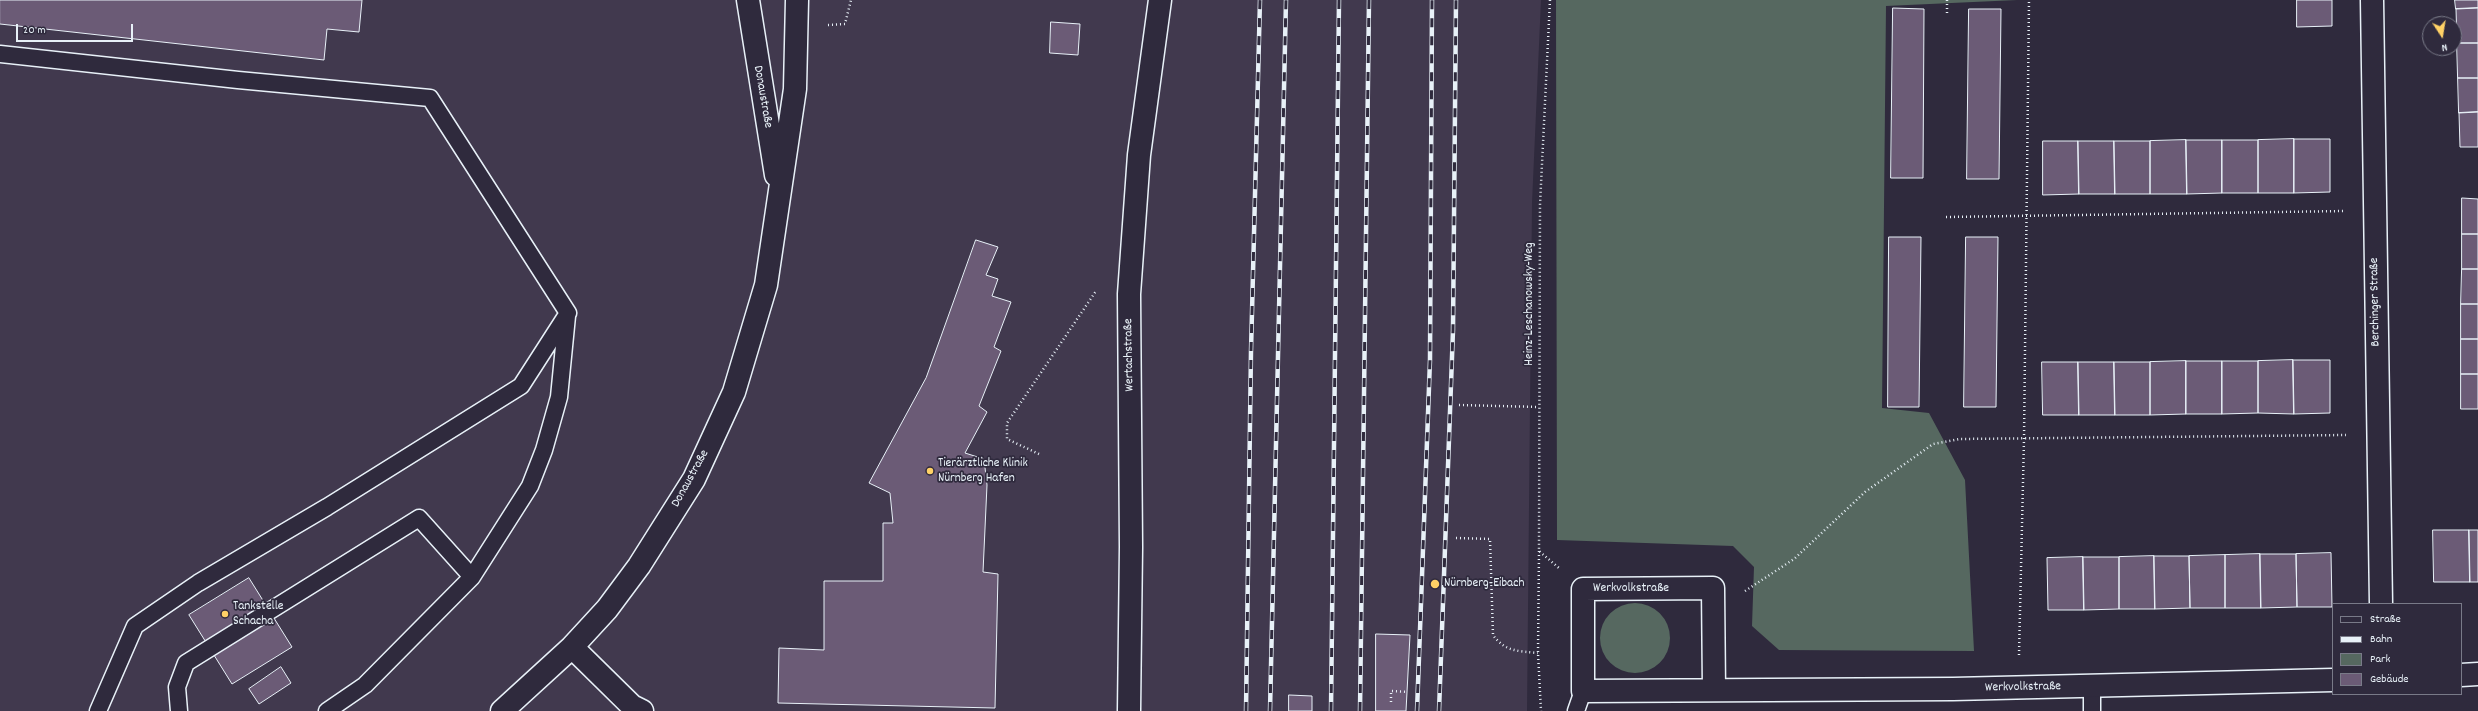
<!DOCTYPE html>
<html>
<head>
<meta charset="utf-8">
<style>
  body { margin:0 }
  #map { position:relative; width:2478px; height:711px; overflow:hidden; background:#2f2a3d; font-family:Dekko,sans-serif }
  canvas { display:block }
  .legend { position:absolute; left:2332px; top:603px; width:130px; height:92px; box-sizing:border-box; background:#2f2a3d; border:1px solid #797a88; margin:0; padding:5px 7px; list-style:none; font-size:12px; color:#e8f1f8 }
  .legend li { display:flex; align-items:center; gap:8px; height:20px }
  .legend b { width:20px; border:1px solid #797a88 }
  .north { position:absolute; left:2422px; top:16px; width:40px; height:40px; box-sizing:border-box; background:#2f2a3d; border:1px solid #797a88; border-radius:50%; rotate:168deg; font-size:11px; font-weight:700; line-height:16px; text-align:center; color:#e8f1f8 }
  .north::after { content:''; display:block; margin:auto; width:14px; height:18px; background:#ffd166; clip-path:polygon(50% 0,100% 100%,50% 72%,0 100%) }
  .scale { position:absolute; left:16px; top:24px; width:117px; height:18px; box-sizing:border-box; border:2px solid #e8f1f8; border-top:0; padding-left:5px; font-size:12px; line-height:14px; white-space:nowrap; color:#e8f1f8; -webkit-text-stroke:3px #2f2a3d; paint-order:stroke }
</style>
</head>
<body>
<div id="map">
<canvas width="2478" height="711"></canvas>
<ul class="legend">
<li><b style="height:5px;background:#2f2a3d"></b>Straße</li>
<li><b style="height:5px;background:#e8f1f8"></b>Bahn</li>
<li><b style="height:11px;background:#566860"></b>Park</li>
<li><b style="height:11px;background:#6b5b76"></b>Gebäude</li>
</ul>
<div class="north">N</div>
<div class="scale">20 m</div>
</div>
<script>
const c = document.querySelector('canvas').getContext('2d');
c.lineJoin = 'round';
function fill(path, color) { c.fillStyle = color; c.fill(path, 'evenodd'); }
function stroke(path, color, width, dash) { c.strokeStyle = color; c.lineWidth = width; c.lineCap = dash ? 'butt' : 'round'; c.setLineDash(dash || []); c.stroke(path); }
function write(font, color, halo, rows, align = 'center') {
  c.font = font + ' Dekko,sans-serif'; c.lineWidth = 3.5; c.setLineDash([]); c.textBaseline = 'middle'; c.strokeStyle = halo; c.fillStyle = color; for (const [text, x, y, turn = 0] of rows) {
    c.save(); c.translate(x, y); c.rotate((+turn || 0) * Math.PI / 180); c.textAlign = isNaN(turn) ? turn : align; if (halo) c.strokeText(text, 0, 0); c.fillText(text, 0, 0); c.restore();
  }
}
fill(new Path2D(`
  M0,0H1541L1532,203L1527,711H0Z`), '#41394e');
fill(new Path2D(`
  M1556,0H2017L1886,6L1882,408L1929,413L1965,480L1974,651L1779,650L1752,626L1754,567L1733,546L1557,540Z
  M1600 638a35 35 0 1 1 70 0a35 35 0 1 1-70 0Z`), '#566860');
const building = new Path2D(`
  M0,0H362L359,32L327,29L324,60L0,24Z
  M2297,0H2332V26L2297,27Z
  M2455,0H2478V8L2456,9Z
  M1893,8L1924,9L1923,178H1891Z
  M2478,8V43H2457L2456,9Z
  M1969,9H2001L1999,179H1967Z
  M1051,22L1080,24L1078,55L1050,53Z
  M2457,43H2478V78H2458Z
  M2458,78H2478V112L2459,113Z
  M2478,112V147H2460L2459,113Z
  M2294,139H2330V192L2294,193Z
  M2294,139V193H2258V140Z
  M2186,140H2222V193L2187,194Z
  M2186,140L2187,194H2150V141Z
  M2222,140H2258V193H2222Z
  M2043,141H2078L2079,194L2043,195Z
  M2078,141H2114L2115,194H2079Z
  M2114,141H2150V194H2115Z
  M2462,198L2478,199V234H2462Z
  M2462,234H2478V269H2462Z
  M1889,237H1921L1919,407H1888Z
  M1966,237H1998L1996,407H1964Z
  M976,240L998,247L986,275L998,279L992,296L1011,302L994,347L1001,351L979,406L987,412L965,453L984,459L987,485L983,572L998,574L995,708L778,703L779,648L824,650V581H883V523H893L890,493L869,483L926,378Z
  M2462,269H2478V304H2461Z
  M2461,304H2478V339H2461Z
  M2461,339H2478V374H2461Z
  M2293,360H2330V413L2294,414Z
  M2293,360L2294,414L2258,413V361Z
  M2186,361H2222V414H2186Z
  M2186,361V414L2150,415V362Z
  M2222,361H2258V413L2222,414Z
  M2042,362H2078L2079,415H2043Z
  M2078,362H2114L2115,415H2079Z
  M2114,362H2150V415H2115Z
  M2461,374H2478V409H2461Z
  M2433,530H2469L2470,582H2434Z
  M2469,530H2478V582H2470Z
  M2331,553L2332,607H2297L2296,554Z
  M2260,554H2296L2297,607L2261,608Z
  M2260,554L2261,608H2225V555Z
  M2225,555V608H2190L2189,556Z
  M2154,556H2189L2190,608L2155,609Z
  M2154,556L2155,609H2119V557Z
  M2083,557L2084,610H2048L2047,558Z
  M2083,557H2119V609L2084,610Z
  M249,578L292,647L232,684L189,615Z
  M1376,634L1410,635L1406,711H1376Z
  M281,667L291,683L259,704L249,689Z
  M1289,695L1312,696V711H1289Z`);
fill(building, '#6b5b76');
stroke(building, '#e8f1f8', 1);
const lane = new Path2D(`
  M0,54L238,80L430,98L568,313L521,386L327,507L198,583L135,626L98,711
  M2092,686V711
  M179,711L177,687L186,663L419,518L472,577
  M327,711L365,685L472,577L530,486L544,450L559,397L567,316
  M1576,711L1583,691`);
const street = new Path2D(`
  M748,0L776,175
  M2372,0L2381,604
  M572,647L632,706L642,711
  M2461,675L2478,674
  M1714,690L1713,588L1583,589V691L1953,689L2333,680
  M502,711L572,647L607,609L639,566L694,479L734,392L766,285L795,89L797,0
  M1129,711L1131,547L1129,294L1139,155L1160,0`);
stroke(lane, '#e8f1f8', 19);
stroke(street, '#e8f1f8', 25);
stroke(new Path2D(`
  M1550,0L1540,205L1539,551L1559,568
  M1947,0V13
  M828,25L845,24L851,0
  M1946,217L2344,211
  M1459,405L1539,407
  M1039,454L1007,439V423L1096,291
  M1456,538L1490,539L1493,635C1505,652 1519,651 1538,653
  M1539,551L1538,653L1541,711
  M1745,591L1794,559L1865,492L1933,444L1960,439L2346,435
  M2019,655L2024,439L2029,0
  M1391,702V691L1408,692`), '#e8f1f8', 2.5, [1, 3]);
stroke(lane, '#2f2a3d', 16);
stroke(street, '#2f2a3d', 22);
const rail = new Path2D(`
  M1246,711L1251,351L1260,0
  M1270,711L1286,0
  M1331,711L1339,0
  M1360,711L1369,0
  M1417,711L1430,360L1432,0
  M1439,711L1453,330L1456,0`);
stroke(rail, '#e8f1f8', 4.5);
stroke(rail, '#2f2a3d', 3, [9]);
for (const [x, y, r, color] of [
  [930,471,4,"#ffd166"],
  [1435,584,5,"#ffd166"],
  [225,614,4,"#ffd166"]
]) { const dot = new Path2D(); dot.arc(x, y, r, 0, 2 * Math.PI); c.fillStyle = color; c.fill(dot); stroke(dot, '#2f2a3d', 1.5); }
write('13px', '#e8f1f8', '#2f2a3d', [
  ["Donaustraße",762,97,80],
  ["Berchinger Straße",2376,302,-91],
  ["Heinz-Leschanowsky-Weg",1530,304,-90],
  ["Wertachstraße",1130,355,-91],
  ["Donaustraße",691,479,-61],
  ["Werkvolkstraße",1631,589],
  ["Werkvolkstraße",2023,688,-1]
]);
write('13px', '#e8f1f8', '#2f2a3d', [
  ["Tierärztliche Klinik",938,464],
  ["Nürnberg Hafen",938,479],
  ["Nürnberg-Eibach",1444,584],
  ["Tankstelle",233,607],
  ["Schacha",233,622]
], 'left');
</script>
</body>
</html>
